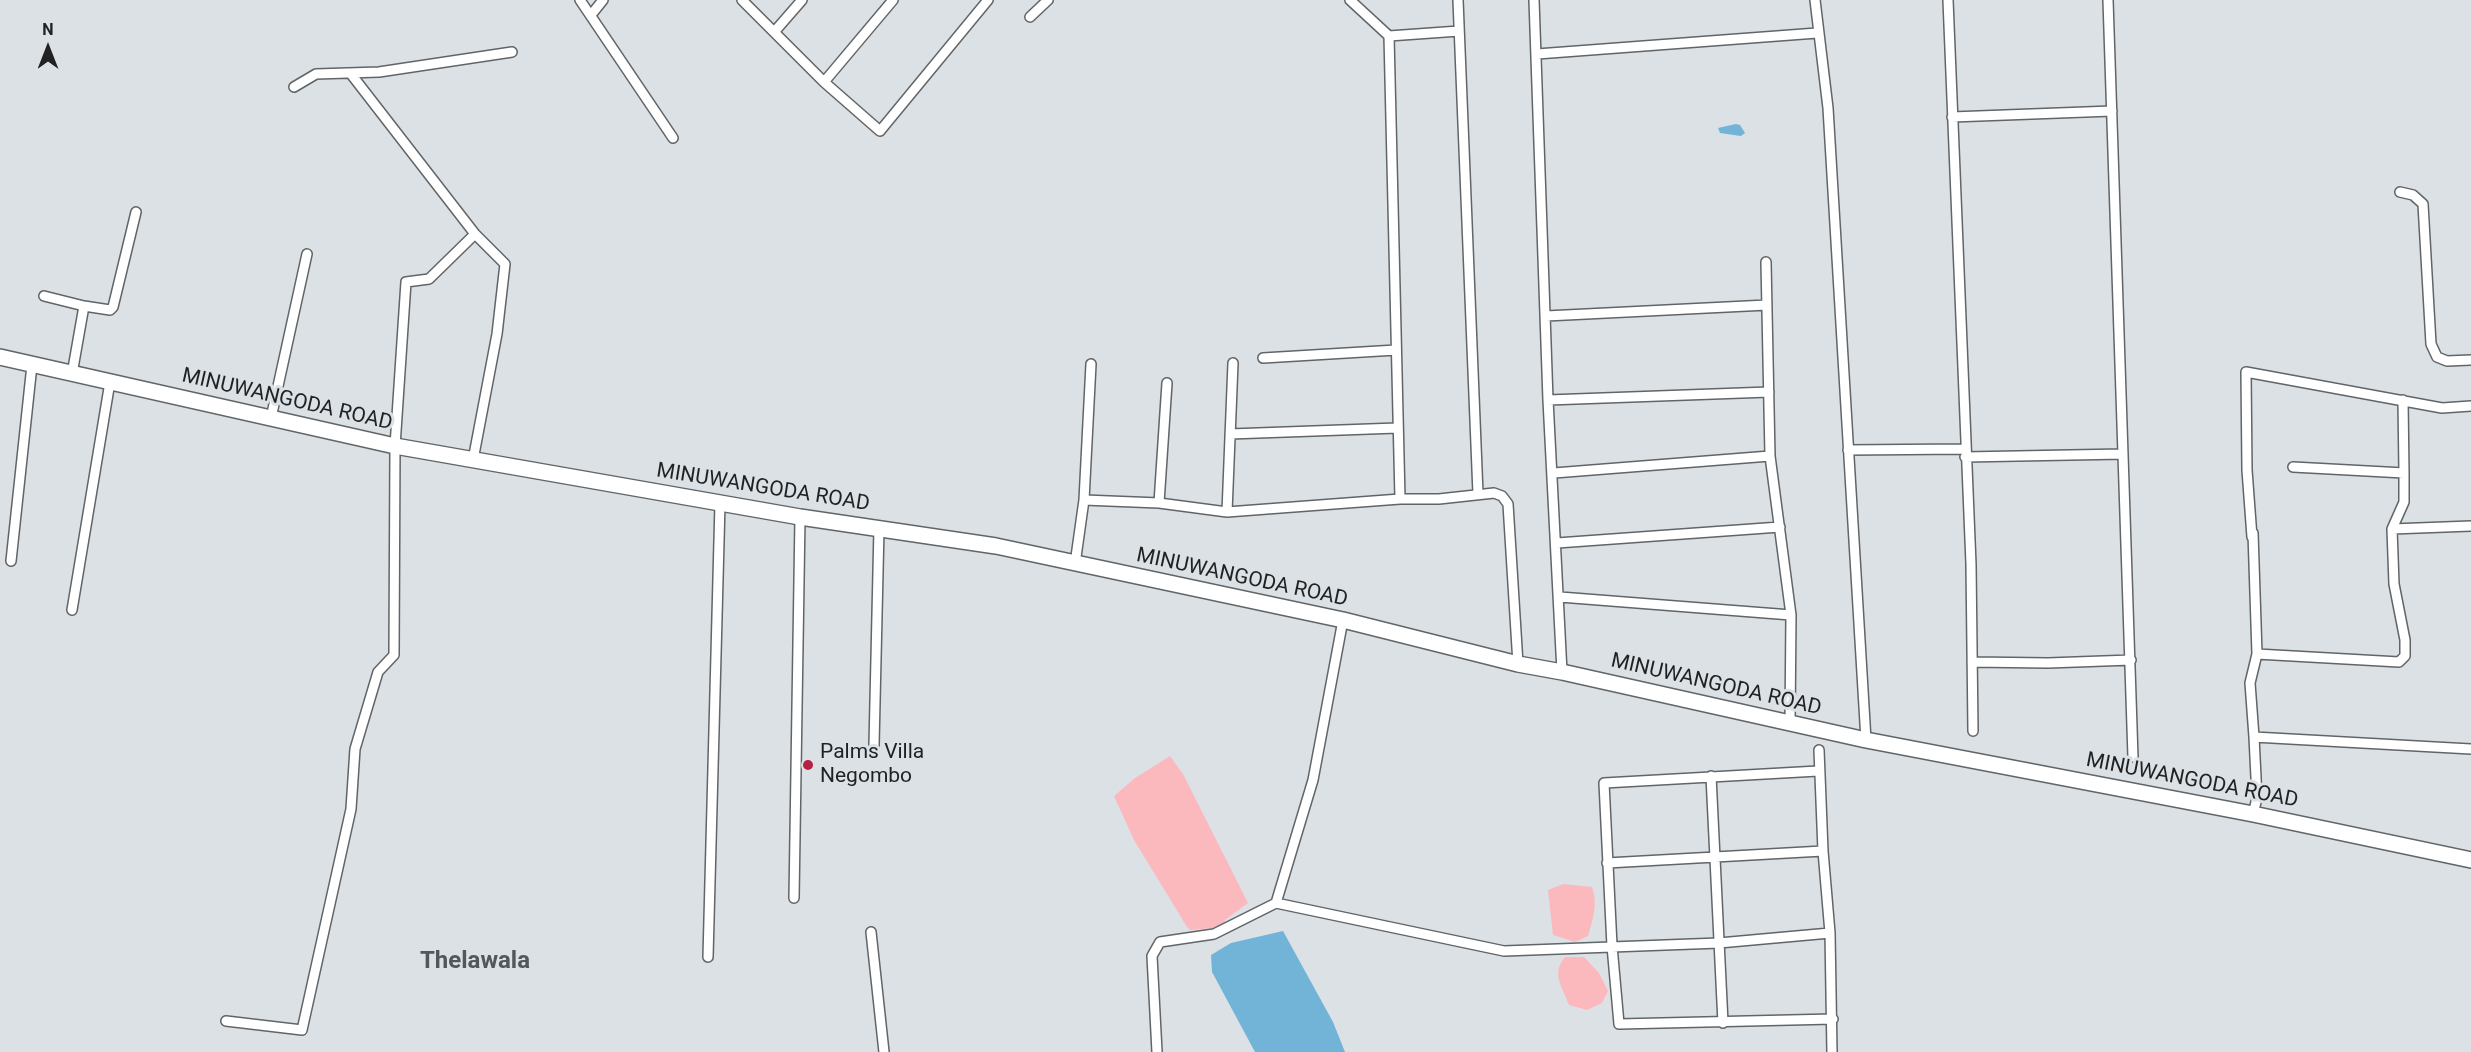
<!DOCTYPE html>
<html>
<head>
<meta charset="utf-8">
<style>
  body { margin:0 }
  #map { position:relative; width:2471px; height:1052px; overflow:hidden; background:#dce1e5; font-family:Roboto,sans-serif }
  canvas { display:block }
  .north { position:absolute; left:18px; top:18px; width:60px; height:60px; -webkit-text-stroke:4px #dce1e5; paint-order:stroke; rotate:0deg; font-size:16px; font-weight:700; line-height:24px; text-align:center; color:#1f2122 }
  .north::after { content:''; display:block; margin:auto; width:21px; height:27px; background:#1f2122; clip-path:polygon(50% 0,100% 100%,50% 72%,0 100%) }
</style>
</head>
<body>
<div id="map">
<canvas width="2471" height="1052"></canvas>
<div class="north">N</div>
</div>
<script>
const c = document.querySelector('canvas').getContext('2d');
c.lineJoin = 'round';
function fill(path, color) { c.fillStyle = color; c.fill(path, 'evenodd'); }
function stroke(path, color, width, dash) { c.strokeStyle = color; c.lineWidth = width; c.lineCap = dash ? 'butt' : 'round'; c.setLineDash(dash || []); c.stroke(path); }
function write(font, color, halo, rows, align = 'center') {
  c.font = font + ' Roboto,sans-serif'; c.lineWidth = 6; c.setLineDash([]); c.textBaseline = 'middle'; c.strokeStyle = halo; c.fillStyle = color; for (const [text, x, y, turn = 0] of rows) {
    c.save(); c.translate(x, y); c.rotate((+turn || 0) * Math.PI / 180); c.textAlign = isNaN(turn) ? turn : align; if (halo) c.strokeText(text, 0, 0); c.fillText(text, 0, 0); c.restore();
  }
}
fill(new Path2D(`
  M1170,756L1183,774L1248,903L1225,920L1223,927L1190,930L1187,927L1134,840L1114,796L1135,778Z
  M1563,884L1592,887C1598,904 1593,919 1588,936L1575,942L1553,935L1548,890Z
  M1565,957H1584L1599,973L1608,991L1602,1003L1587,1010L1569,1005C1562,987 1551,973 1565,957Z`), '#fcb9bd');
fill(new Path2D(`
  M1736,124L1740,125L1745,133L1741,136L1720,133L1718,128Z
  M1283,931L1333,1022L1345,1052H1255L1212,972L1211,955L1231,943Z`), '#71b4d7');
const minor = new Path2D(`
  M580,0L673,138
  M742,0L824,82L880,131L988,0
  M1350,0L1389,36L1400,499
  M1458,0L1478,494
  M1534,0L1548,400L1562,672
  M1815,0L1828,108L1866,740
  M1948,0L1971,564L1973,731
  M2108,0L2133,757
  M591,15L603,0
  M1030,17L1048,0
  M775,31L802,0
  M1389,36L1459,31
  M1537,54L1817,33
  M351,74L475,234L505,264L497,334L473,460
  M824,82L893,0
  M294,87L316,74L379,72L512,52
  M1952,117L2112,111
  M2400,192L2413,195L2423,204L2431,344L2437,357L2447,361L2471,360
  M1766,262L1770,456L1791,615L1790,723
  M44,296L84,306L110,310L113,307L136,212
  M1546,316L1767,305
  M1263,358L1396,350
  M1091,364L1084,500L1159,503L1227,512L1400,499H1439L1494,493L1502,496L1508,504L1518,664
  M72,374L84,306
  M1548,400L1769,392
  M271,418L307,254
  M1230,434L1397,428
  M1848,450L1964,449
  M1965,457L2123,454
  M2293,467L2404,473L2403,400
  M1554,473L1770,456
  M1159,503L1167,383
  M1227,512L1233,363
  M2392,529L2404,502V473
  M2253,533L2257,654L2399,662L2405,656V640L2394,584L2392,529L2471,526
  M2252,537L2247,470L2246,372L2442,408L2471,406
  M1557,543L1780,527
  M11,561L32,365
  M1075,564L1084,500
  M1560,597L1791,615
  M72,610L110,382
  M2257,654L2250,683L2254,737L2471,749
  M1972,662L2048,663L2131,660
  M874,745L879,528
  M1819,750L1823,851L1830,933L1832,1052
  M1818,771L1604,783L1612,946L1619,1024L1833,1019
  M1711,776L1723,1023
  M2253,814L2257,798L2254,737
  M1607,863L1823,851
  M794,898L800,517
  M1276,903L1504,951L1719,943L1830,933
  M871,932L884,1052
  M708,957L720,503
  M226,1021L302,1030L351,809L355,749L378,672L394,655L395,446L406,282L429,279L475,234
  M1157,1052L1152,956L1160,942L1214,934L1276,903L1313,780L1343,620`);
const primary = new Path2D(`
  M0,357L395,446L800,517L996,546L1343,620L1518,664L1562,672L1866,740L2253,814L2471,860`);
stroke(minor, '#606568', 12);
stroke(primary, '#606568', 18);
stroke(minor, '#fff', 9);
stroke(primary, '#fff', 15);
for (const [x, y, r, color] of [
  [808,765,6,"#b42141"]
]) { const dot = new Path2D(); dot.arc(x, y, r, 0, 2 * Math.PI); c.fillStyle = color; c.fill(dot); stroke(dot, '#dce1e5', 2); }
write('21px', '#1f2122', '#dce1e5', [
  ["MINUWANGODA ROAD",287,400,13],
  ["MINUWANGODA ROAD",763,488,9],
  ["MINUWANGODA ROAD",1242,578,12],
  ["MINUWANGODA ROAD",1716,685,13],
  ["MINUWANGODA ROAD",2192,781,11]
]);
write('21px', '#1f2122', '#dce1e5', [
  ["Palms Villa",820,753],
  ["Negombo",820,777]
], 'left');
write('bold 24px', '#525759', '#dce1e5', [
  ["Thelawala",475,962]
]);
</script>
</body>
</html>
